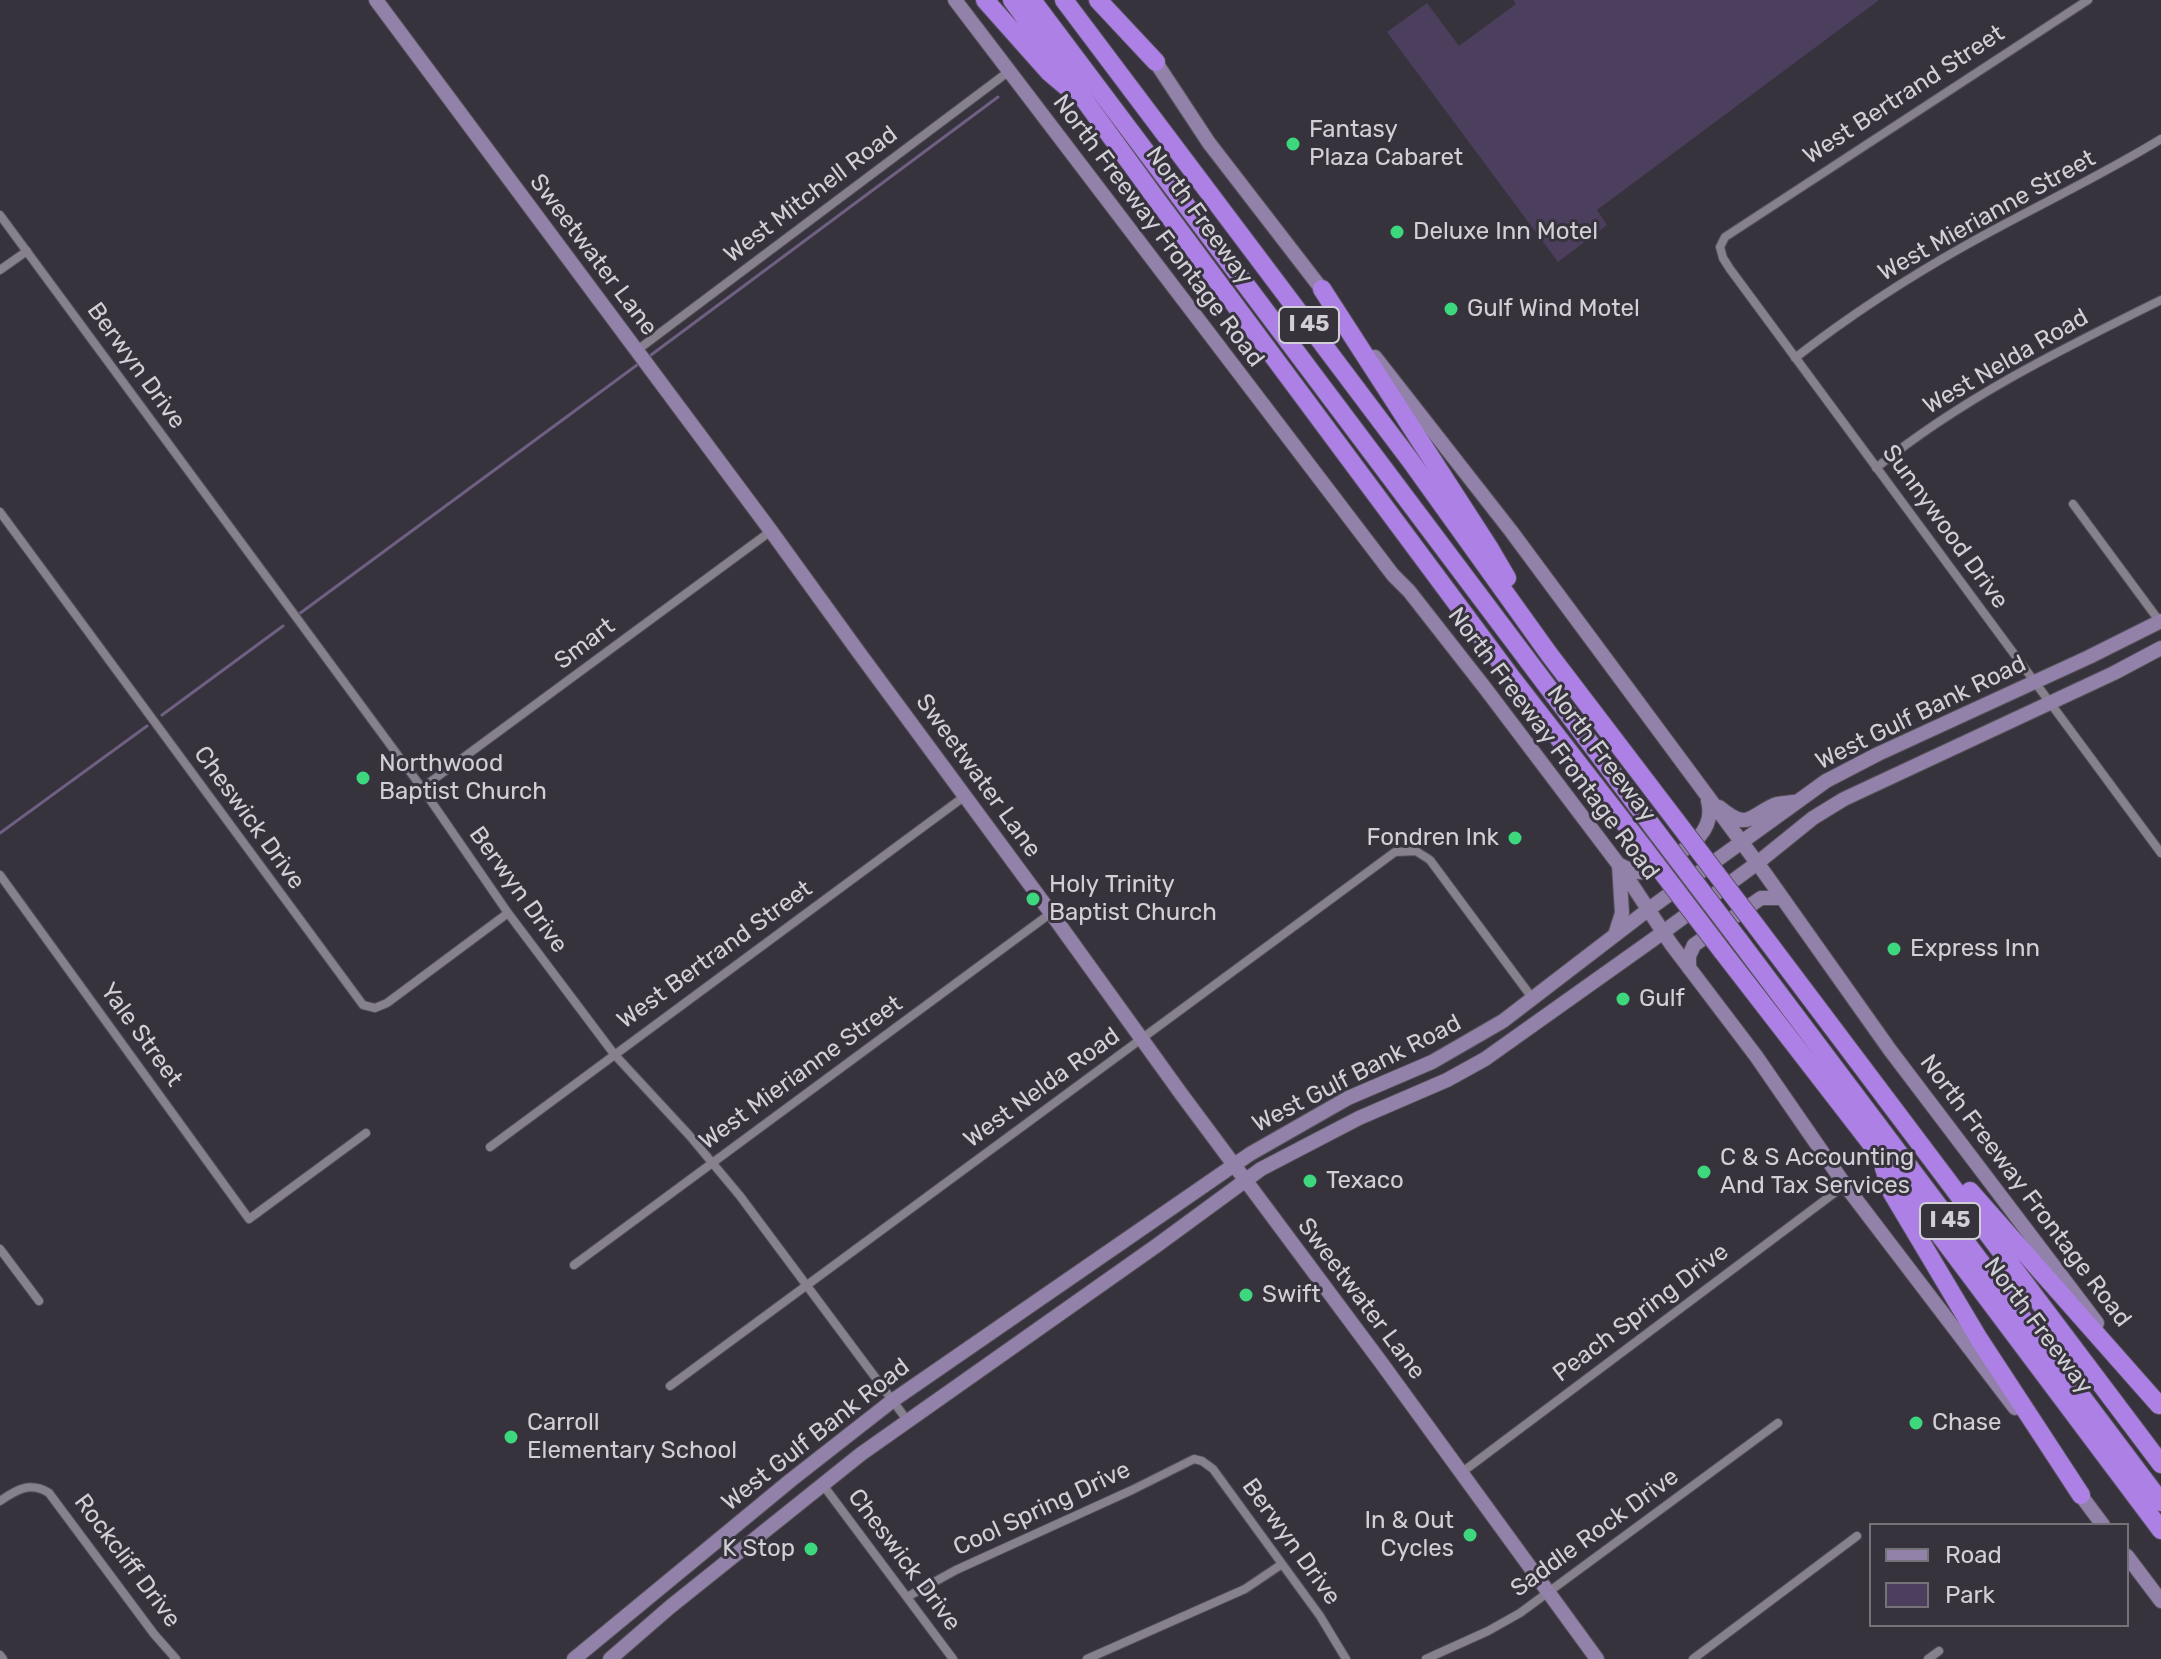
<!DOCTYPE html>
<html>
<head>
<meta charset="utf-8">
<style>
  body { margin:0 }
  #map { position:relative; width:2161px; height:1659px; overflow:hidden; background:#37333d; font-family:Rubik,sans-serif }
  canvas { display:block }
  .legend { position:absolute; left:1869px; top:1523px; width:260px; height:104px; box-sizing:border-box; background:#37333d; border:2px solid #75727a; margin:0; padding:10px 14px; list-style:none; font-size:24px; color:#d2d0d6 }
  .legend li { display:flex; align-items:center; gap:16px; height:40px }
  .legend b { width:40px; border:2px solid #75727a }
</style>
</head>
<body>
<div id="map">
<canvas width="2161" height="1659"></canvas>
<ul class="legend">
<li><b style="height:10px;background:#9281a8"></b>Road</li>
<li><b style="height:22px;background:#4b3f5d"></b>Park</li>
</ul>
</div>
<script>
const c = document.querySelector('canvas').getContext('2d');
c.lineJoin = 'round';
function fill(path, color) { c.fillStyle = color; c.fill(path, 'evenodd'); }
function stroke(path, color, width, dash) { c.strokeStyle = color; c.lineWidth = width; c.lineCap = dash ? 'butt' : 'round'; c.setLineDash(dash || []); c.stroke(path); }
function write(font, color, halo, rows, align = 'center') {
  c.font = font + ' Rubik,sans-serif'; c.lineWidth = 6; c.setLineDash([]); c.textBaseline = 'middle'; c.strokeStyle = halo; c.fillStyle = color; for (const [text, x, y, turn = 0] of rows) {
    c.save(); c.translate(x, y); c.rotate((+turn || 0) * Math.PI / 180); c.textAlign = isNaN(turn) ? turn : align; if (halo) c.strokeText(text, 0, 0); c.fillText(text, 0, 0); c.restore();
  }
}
fill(new Path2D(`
  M1513,0H1879L1597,210L1607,225L1558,262L1387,32L1427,3L1459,46L1516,4Z`), '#4b3f5d');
stroke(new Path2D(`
  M651,355L998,97
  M299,614L637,365
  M162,715L283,626
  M0,833L147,726`), '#6e5f83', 3);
const street = new Path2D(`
  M2088,0L1725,237L1720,247L1723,258L1730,269L2161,853
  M0,215L422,788L508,913L614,1054L689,1135L740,1196L907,1420
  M0,270L27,251
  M636,351L1008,72
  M1795,358C1849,316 1909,277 1968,244C2032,208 2099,177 2161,139
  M1876,468C1962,398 2062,349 2161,300
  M2073,504L2160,622
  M0,512L363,1005L375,1008L387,1003L508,913
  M422,788L771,531
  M0,875L249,1219L366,1133
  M490,1147L965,796
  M0,1249L39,1301
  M574,1265L1051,913
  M670,1386L1395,852L1416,851L1430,860L1533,999
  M1461,1473L1845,1185
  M823,1485L953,1659
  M0,1501C16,1490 30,1481 49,1493L154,1634L176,1659
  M907,1597L956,1570L1132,1490L1194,1459L1202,1461L1213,1469L1320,1616L1346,1659
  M0,1655L3,1659
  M1087,1659L1245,1589L1282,1564
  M1426,1659L1488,1631L1520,1613L1778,1423
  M1693,1659L1857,1536
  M1928,1659L1939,1651`);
const secondary = new Path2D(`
  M376,0L771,531L860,654L1051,913L1182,1095L1380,1361L1597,1659
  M955,0L1393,575L1409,591L1485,688L1619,865L1671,944L1756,1056L1845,1185L2015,1408
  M1151,55L1209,143L1327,296
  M1375,357L1511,531L1766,875L1890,1050L2097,1323
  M1719,807C1748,831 1748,817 1774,805C1780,803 1788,803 1794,802
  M1620,865C1628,869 1635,873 1644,872C1653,870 1660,865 1668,860C1690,847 1716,830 1708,801
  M1615,935L1622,913L1619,865
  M1689,968V956L1694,945L1761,898H1781
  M2076,1489L2103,1525
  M2127,1556L2161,1601
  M574,1659L791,1480L892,1401L1250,1154L1348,1098L1432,1062L1503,1021L1649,909L1826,781L1878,754L2089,657L2161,621
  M610,1659L670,1607L861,1454L1156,1246L1261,1169L1359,1118L1447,1080L1485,1059L1651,941L1756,864L1813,818L1844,799L2114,673L2161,648`);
const highway = new Path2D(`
  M985,0L1049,72L1068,88
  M1012,0L1154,196L1512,678L1643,847
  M1032,0L1659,835
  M1064,0L1410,460L1549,654L1677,822
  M1098,0L1156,62
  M1322,289L1490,549L1507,578
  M1756,926L2161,1464
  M1738,939L2161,1502
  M1722,951L1879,1154L2161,1530
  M1884,1168L1892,1193L1979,1339L2081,1495
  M1970,1191L2159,1405`);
stroke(street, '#545159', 10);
stroke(secondary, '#545159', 16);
stroke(highway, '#545159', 20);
stroke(street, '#86818d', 8);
stroke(secondary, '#9281a8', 14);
stroke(highway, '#ad80e6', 18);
const highwayBridge = new Path2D(`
  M1677,822L1756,926
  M1659,835L1738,939
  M1643,847L1722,951`);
stroke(highwayBridge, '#545159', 20, []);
stroke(highwayBridge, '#ad80e6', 18);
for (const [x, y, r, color] of [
  [1293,144,8,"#3dd77e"],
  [1397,232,8,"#3dd77e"],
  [1451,309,8,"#3dd77e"],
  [363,778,8,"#3dd77e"],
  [1515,838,8,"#3dd77e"],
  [1033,899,8,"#3dd77e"],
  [1894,949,8,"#3dd77e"],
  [1623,999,8,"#3dd77e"],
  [1704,1172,8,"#3dd77e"],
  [1310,1181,8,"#3dd77e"],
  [1246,1295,8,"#3dd77e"],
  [1916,1423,8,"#3dd77e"],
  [511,1437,8,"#3dd77e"],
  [1470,1535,8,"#3dd77e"],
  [811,1549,8,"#3dd77e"]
]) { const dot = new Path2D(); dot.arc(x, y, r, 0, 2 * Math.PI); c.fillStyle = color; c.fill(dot); stroke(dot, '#37333d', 3); }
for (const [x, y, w] of [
  [1309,325,60],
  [1950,1221,60]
]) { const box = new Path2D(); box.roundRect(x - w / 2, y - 18, w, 36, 6); c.fillStyle = '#37333d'; c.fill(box); stroke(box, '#d2d0d6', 2); }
write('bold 22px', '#d2d0d6', null, [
  ["I 45",1309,325],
  ["I 45",1950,1221]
]);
write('24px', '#d2d0d6', '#37333d', [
  ["West Bertrand Street",1904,95,-33],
  ["West Mitchell Road",811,195,-37],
  ["North Freeway",1199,216,54],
  ["West Mierianne Street",1987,216,-29],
  ["North Freeway Frontage Road",1158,231,53],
  ["Sweetwater Lane",593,255,53],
  ["West Nelda Road",2006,362,-30],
  ["Berwyn Drive",136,366,54],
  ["Sunnywood Drive",1945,527,54],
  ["Smart",585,644,-37],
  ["West Gulf Bank Road",1921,713,-26],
  ["North Freeway Frontage Road",1553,744,53],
  ["North Freeway",1601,754,53],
  ["Sweetwater Lane",978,776,54],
  ["Cheswick Drive",249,818,54],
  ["Berwyn Drive",518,890,54],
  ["West Bertrand Street",715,955,-36],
  ["Yale Street",141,1035,54],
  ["West Mierianne Street",801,1073,-36],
  ["West Gulf Bank Road",1357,1074,-27],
  ["West Nelda Road",1042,1088,-36],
  ["North Freeway Frontage Road",2025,1191,53],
  ["Sweetwater Lane",1361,1299,53],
  ["Peach Spring Drive",1641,1313,-37],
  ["North Freeway",2038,1326,53],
  ["West Gulf Bank Road",816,1435,-38],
  ["Cool Spring Drive",1042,1509,-25],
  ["Saddle Rock Drive",1595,1533,-36],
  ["Berwyn Drive",1291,1542,54],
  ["Cheswick Drive",904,1560,53],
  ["Rockcliff Drive",127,1561,53]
]);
write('24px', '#d2d0d6', '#37333d', [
  ["Fantasy",1309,130],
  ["Plaza Cabaret",1309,158],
  ["Deluxe Inn Motel",1413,232],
  ["Gulf Wind Motel",1467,309],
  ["Northwood",379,764],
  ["Baptist Church",379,792],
  ["Fondren Ink",1499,838,"right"],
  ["Holy Trinity",1049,885],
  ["Baptist Church",1049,913],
  ["Express Inn",1910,949],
  ["Gulf",1639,999],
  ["C & S Accounting",1720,1158],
  ["And Tax Services",1720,1186],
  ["Texaco",1326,1181],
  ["Swift",1262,1295],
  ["Carroll",527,1423],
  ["Elementary School",527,1451],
  ["Chase",1932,1423],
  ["In & Out",1454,1521,"right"],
  ["Cycles",1454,1549,"right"],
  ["K Stop",795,1549,"right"]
], 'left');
</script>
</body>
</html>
